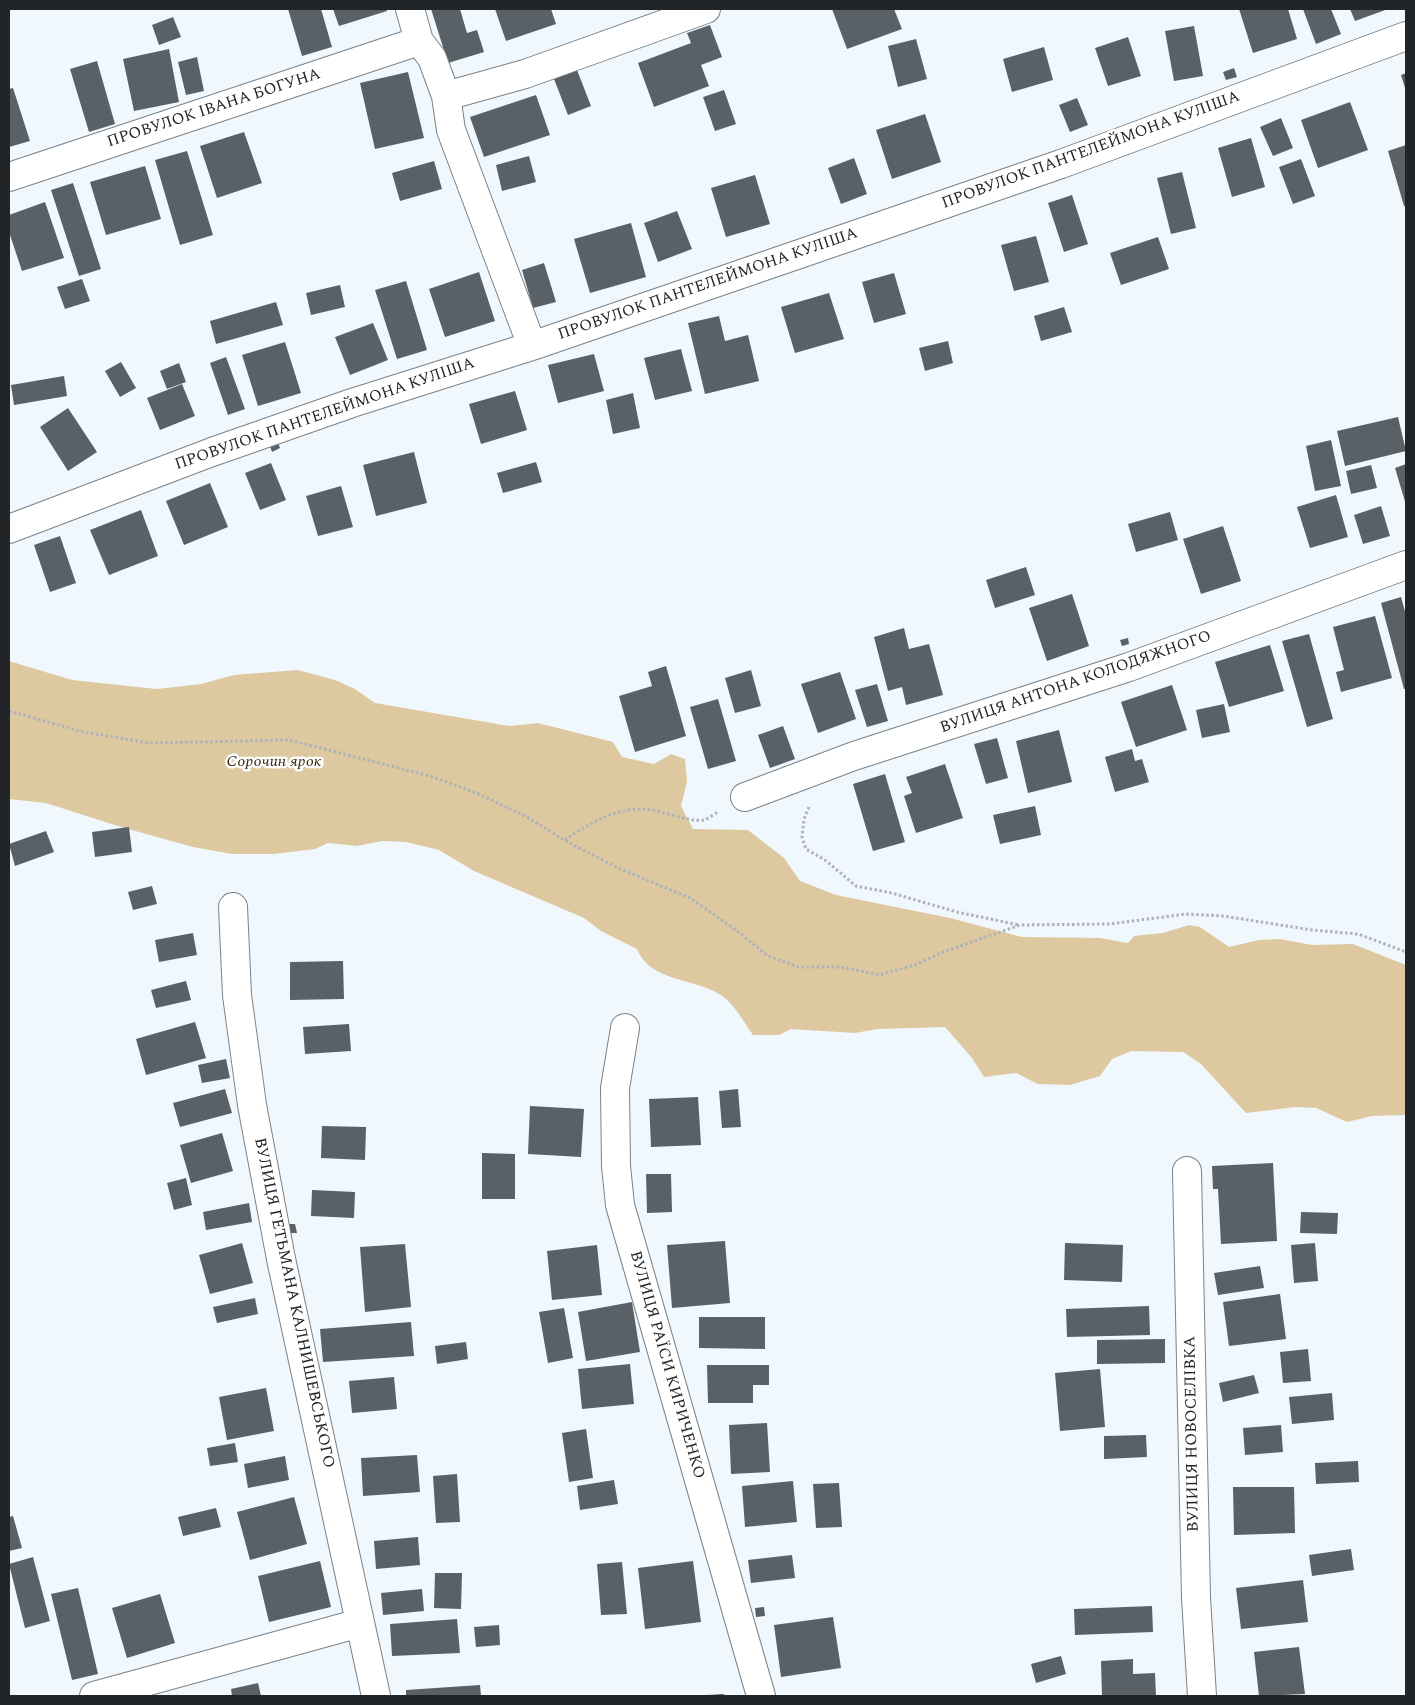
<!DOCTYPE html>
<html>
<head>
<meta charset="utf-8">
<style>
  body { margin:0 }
  #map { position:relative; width:1415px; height:1705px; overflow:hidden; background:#f0f8fe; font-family:Spectral,serif }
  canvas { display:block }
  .frame { position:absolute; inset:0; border:10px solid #222528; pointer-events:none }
</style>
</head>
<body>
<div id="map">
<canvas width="1415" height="1705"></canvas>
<div class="frame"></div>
</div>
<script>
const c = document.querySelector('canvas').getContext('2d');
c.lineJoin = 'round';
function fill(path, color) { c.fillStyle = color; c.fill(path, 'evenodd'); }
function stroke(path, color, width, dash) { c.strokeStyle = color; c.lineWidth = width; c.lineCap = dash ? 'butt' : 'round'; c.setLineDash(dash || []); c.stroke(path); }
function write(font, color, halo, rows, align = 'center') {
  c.font = font + ' Spectral,serif'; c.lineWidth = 5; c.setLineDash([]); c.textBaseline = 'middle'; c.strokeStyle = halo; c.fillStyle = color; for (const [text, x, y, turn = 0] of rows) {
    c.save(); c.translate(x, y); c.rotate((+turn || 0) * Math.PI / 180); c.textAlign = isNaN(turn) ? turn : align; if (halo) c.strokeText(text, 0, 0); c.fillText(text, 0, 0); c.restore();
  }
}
fill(new Path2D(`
  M9,661L72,680L157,689L201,684L234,675L298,670L335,680L355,689L375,703L509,726L538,723L613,742L622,757L654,764L671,754L685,759L687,782L681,806L693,829L748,830L784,858L800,881L836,895L950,918L1022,937L1100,938L1128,943L1134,936L1163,933L1189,925L1200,927L1229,947L1259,940L1280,939L1312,945L1353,944L1406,965V1115L1372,1116L1347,1122L1316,1108L1296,1107L1246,1113L1201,1064L1183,1052L1131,1051L1112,1059L1100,1076L1070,1085L1038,1084L1016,1073L984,1077L972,1058L945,1027L877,1029L855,1033L791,1029L779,1035H753C745,1024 736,1007 725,998C699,977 651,984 637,949L601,931L584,918L474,871L439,850L406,842L382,841L357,846L328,843L315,849L274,854H232L193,847L121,827L46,803L9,799Z`), '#ddc8a0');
fill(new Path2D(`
  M288,9H321L332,47L302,56Z
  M333,9H387V11L339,26Z
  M431,9H460L467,33L477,30L484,52L448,63Z
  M495,9H551L556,24L506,41Z
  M832,9H894L902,29L847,49Z
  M1239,9H1288L1297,39L1253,53Z
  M1303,9H1331L1341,34L1316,44Z
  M1350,9H1388L1355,21Z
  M173,17L181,37L159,45L152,25Z
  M710,25L722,57L701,65L709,86L654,107L638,63L691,43L687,33Z
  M1194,26L1203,76L1174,81L1165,31Z
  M1128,37L1141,76L1108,86L1095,48Z
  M916,39L927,79L898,87L888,46Z
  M1044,47L1053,80L1012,92L1003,59Z
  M169,49L179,102L134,111L123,59Z
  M197,57L204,91L186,95L178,62Z
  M97,61L115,124L89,132L70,69Z
  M1234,68L1237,77L1226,80L1223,72Z
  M577,70L591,106L568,115L554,79Z
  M408,72L424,138L375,149L360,83Z
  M1406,73V91L1401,75Z
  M13,88L30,141L9,147V89Z
  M724,90L736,124L715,131L703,97Z
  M536,95L550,135L484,157L470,117Z
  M1077,98L1088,125L1070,132L1059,105Z
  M1350,102L1368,150L1318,168L1301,120Z
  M925,114L941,162L892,179L876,130Z
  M1281,118L1293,148L1273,156L1260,127Z
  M244,132L262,183L217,198L200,146Z
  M1251,138L1265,187L1232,197L1218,148Z
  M1406,145V206H1404L1388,151Z
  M187,151L213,235L180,245L155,160Z
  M529,156L536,182L502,191L496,165Z
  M854,158L867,194L841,204L828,168Z
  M1301,159L1315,196L1293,204L1279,167Z
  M434,161L442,189L400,201L392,173Z
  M145,166L161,219L106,235L90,182Z
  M1182,172L1196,228L1171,234L1157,178Z
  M755,175L770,224L726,237L711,188Z
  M73,183L101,269L79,276L51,190Z
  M1072,195L1088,244L1064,252L1048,203Z
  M45,202L64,258L22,271L9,232V215Z
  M677,211L692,249L658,262L644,223Z
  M631,223L646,277L590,293L574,239Z
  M1036,236L1049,282L1014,291L1001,245Z
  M1158,237L1169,269L1121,285L1110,253Z
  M544,263L556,302L533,308L522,270Z
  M479,272L495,321L445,337L429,289Z
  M894,273L906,314L874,323L862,282Z
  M82,279L90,301L65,309L57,287Z
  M406,281L427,350L397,359L375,290Z
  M340,285L345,307L311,315L306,293Z
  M829,293L844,339L795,353L781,307Z
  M276,302L283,325L216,344L210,321Z
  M1064,307L1072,332L1041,341L1034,316Z
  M719,316L725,341L748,335L759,381L705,394L688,323Z
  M373,323L388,360L350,375L335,337Z
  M948,341L953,363L925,371L919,348Z
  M285,342L301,393L258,406L242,355Z
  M681,349L692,391L655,400L644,358Z
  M594,354L604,391L558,403L548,365Z
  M226,357L245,409L228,415L210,363Z
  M121,362L136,388L120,397L105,371Z
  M179,363L186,382L167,389L160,371Z
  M64,376L67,396L14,405L11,385Z
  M182,384L195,416L160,430L147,398Z
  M515,391L527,430L481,444L469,404Z
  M633,393L640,428L613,434L606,400Z
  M68,408L97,452L68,471L40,427Z
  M1398,417L1406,451L1345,466L1337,431Z
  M277,440L280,448L272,452L269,443Z
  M1331,440L1341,486L1315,491L1306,446Z
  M414,452L427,503L376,516L363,465Z
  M536,462L542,482L503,493L497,473Z
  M271,463L286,500L260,510L245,473Z
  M1406,464V505L1395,468Z
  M1371,465L1377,488L1351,494L1346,471Z
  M210,483L228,527L184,545L166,501Z
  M341,486L353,527L318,536L306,496Z
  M1336,495L1348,537L1310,548L1297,507Z
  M1381,506L1390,536L1363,544L1354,515Z
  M141,510L158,556L109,575L90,530Z
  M1170,512L1178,540L1136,552L1128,524Z
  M1223,526L1241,581L1201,594L1183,539Z
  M60,536L76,583L50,592L34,545Z
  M1026,567L1035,595L995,608L986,580Z
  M1072,594L1089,646L1047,661L1029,608Z
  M1401,597L1406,615V689H1404L1381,603Z
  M1375,616L1392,678L1341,692L1336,672L1344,670L1333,627Z
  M904,628L909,649L929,644L943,695L906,705L902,687L888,691L874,637Z
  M1309,634L1333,719L1307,727L1282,641Z
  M1128,638L1129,644L1122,646L1120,640Z
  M1270,645L1284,691L1229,707L1215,662Z
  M666,666L686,736L635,752L619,696L652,686L648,672Z
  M751,670L761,706L735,713L725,678Z
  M840,672L856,719L818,733L801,684Z
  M877,684L888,721L867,727L855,690Z
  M1172,685L1187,730L1136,747L1121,702Z
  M718,699L736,761L708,769L690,707Z
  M1224,704L1230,732L1202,738L1196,710Z
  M783,726L795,759L770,768L758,735Z
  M1059,730L1072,782L1028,793L1016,741Z
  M997,738L1008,778L986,784L974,744Z
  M1132,749L1135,761L1142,759L1149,782L1115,792L1105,757Z
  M945,764L963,818L916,833L904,796L912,793L906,777Z
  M885,774L905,842L873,851L853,784Z
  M1035,806L1041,835L1000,844L993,815Z
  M129,827L132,852L95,857L92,832Z
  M46,831L54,852L15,866L9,844Z
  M152,886L157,904L133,910L128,892Z
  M193,933L197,955L159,962L155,940Z
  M343,961L344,999L290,1000V962Z
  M186,981L191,1000L156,1008L151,990Z
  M195,1022L206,1058L146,1075L136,1039Z
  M349,1024L351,1051L305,1054L303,1027Z
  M226,1059L230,1078L202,1083L198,1065Z
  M225,1089L232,1113L180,1127L173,1103Z
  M738,1089L741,1127L722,1128L719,1091Z
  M698,1097L701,1145L651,1147L649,1099Z
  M530,1106L584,1109L581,1157L528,1154Z
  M322,1126L366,1127L365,1160L321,1158Z
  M222,1133L233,1171L191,1183L180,1145Z
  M482,1153L515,1154V1199H482Z
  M1273,1163L1277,1241L1221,1244L1218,1189H1213L1212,1166Z
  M646,1174H671L672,1212L647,1213Z
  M186,1178L192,1205L174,1210L167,1183Z
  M312,1190L355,1192L354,1218L311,1216Z
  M249,1203L252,1222L206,1230L203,1212Z
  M1301,1212L1338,1213L1337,1234L1300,1233Z
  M288,1224H295L297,1233H288Z
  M725,1241L730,1303L672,1308L667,1245Z
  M242,1243L253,1283L210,1294L199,1255Z
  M1065,1243L1123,1245L1122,1282L1064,1280Z
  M1315,1243L1318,1281L1294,1283L1291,1245Z
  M405,1244L411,1307L365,1312L360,1247Z
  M597,1245L602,1295L552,1300L547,1251Z
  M1260,1266L1264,1288L1218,1295L1214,1273Z
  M1280,1294L1286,1339L1229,1346L1223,1302Z
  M255,1298L258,1314L217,1323L213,1307Z
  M632,1302L640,1352L586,1361L578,1312Z
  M1149,1306L1150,1335L1067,1337L1066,1309Z
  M564,1308L573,1358L548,1363L539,1312Z
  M699,1317H765V1349L699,1348Z
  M411,1322L414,1356L323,1362L320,1329Z
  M1165,1339V1363L1097,1364V1340Z
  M466,1342L468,1359L437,1364L435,1346Z
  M1308,1349L1311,1381L1283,1383L1280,1352Z
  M630,1364L634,1404L582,1409L578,1369Z
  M707,1365H769V1385H753V1403H708Z
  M1100,1369L1105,1427L1060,1431L1055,1373Z
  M1254,1375L1259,1393L1223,1402L1219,1383Z
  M394,1377L397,1409L352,1413L349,1381Z
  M266,1388L274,1431L227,1440L219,1397Z
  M1332,1393L1334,1420L1292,1424L1289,1397Z
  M767,1423L770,1472L731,1474L729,1425Z
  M1281,1425L1283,1452L1245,1455L1243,1428Z
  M586,1429L593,1478L569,1482L562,1433Z
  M1146,1435L1147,1457L1104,1459V1436Z
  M235,1443L238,1462L210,1466L207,1448Z
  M417,1455L420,1492L363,1496L361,1458Z
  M285,1456L289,1480L248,1488L244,1464Z
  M1358,1461L1359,1482L1316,1484L1315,1463Z
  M457,1474L460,1522L436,1523L433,1476Z
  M614,1480L618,1504L580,1510L577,1486Z
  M793,1481L797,1522L745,1527L742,1486Z
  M839,1483L842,1527L816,1528L813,1484Z
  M1233,1487H1294L1295,1533L1234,1535Z
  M294,1497L307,1544L250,1560L237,1512Z
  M216,1508L221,1527L183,1536L178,1517Z
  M13,1516L22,1548L9,1551V1517Z
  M418,1537L420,1565L376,1569L374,1541Z
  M1351,1549L1354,1570L1312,1576L1309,1555Z
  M792,1555L795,1578L751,1583L748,1560Z
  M33,1557L50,1621L25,1628L9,1564Z
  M320,1561L331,1607L269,1622L258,1576Z
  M693,1561L701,1622L645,1629L638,1568Z
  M622,1562L627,1614L601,1615L597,1564Z
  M435,1573H462L461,1609L434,1608Z
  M1303,1580L1308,1622L1241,1629L1236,1588Z
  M78,1588L98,1674L72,1680L51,1594Z
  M422,1589L424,1611L383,1615L381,1593Z
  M160,1594L175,1643L127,1658L112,1608Z
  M1152,1606L1153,1632L1075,1635L1074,1609Z
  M764,1607L765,1616L756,1617L755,1608Z
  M833,1617L841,1668L781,1677L774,1625Z
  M457,1619L460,1653L392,1656L390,1624Z
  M499,1625L500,1645L476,1647L474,1627Z
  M1299,1647L1305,1694L1259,1696L1254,1652Z
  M1061,1656L1066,1674L1036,1683L1031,1664Z
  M1133,1659V1674L1155,1673L1156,1696H1102L1101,1661Z
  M258,1683L261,1696H232L231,1689Z
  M480,1685L481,1696H406V1690Z
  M724,1694V1696H708L707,1695Z`), '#596066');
const minor = new Path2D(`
  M410,9L419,41L432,58L446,96L451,130L532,346
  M446,96L525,74L706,9
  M9,177L419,41
  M9,529L212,452L352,403L532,346L1061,164L1406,36
  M745,797L854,756L1129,667L1406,565
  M233,907L237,995L252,1105L281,1259L376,1696
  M625,1028L615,1088L616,1166L620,1205L761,1696
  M1187,1171L1196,1598L1202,1696
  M94,1696L360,1623`);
stroke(minor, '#7a8287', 30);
stroke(new Path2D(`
  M9,711L83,732L150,743L289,740L430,776L479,794L527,817L564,840L616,867L690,898L736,930L768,956L798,967H840L879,975L915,965L943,952L1020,925L1110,924L1186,914L1223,916L1312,930L1358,934L1406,952
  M809,807L804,819L802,837L806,849L825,860L856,886L892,893L957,912L1019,925
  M565,840C587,825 611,810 639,809C658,808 688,823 704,820C708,819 714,814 718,812`), '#adb3b8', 3, [2.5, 2.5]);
stroke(minor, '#fff', 28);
write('16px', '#222528', '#fff', [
  ["ПРОВУЛОК ІВАНА БОГУНА",214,109,-18],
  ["ПРОВУЛОК ПАНТЕЛЕЙМОНА КУЛІША",1091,151,-20],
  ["ПРОВУЛОК ПАНТЕЛЕЙМОНА КУЛІША",708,285,-19],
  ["ПРОВУЛОК ПАНТЕЛЕЙМОНА КУЛІША",325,415,-19],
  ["ВУЛИЦЯ АНТОНА КОЛОДЯЖНОГО",1076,683,-19],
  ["ВУЛИЦЯ ГЕТЬМАНА КАЛНИШЕВСЬКОГО",293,1303,78],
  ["ВУЛИЦЯ РАЇСИ КИРИЧЕНКО",666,1365,74],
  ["ВУЛИЦЯ НОВОСЕЛІВКА",1193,1434,-91]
]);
write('italic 16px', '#34280f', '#fff', [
  ["Сорочин ярок",274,763]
]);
</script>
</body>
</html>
